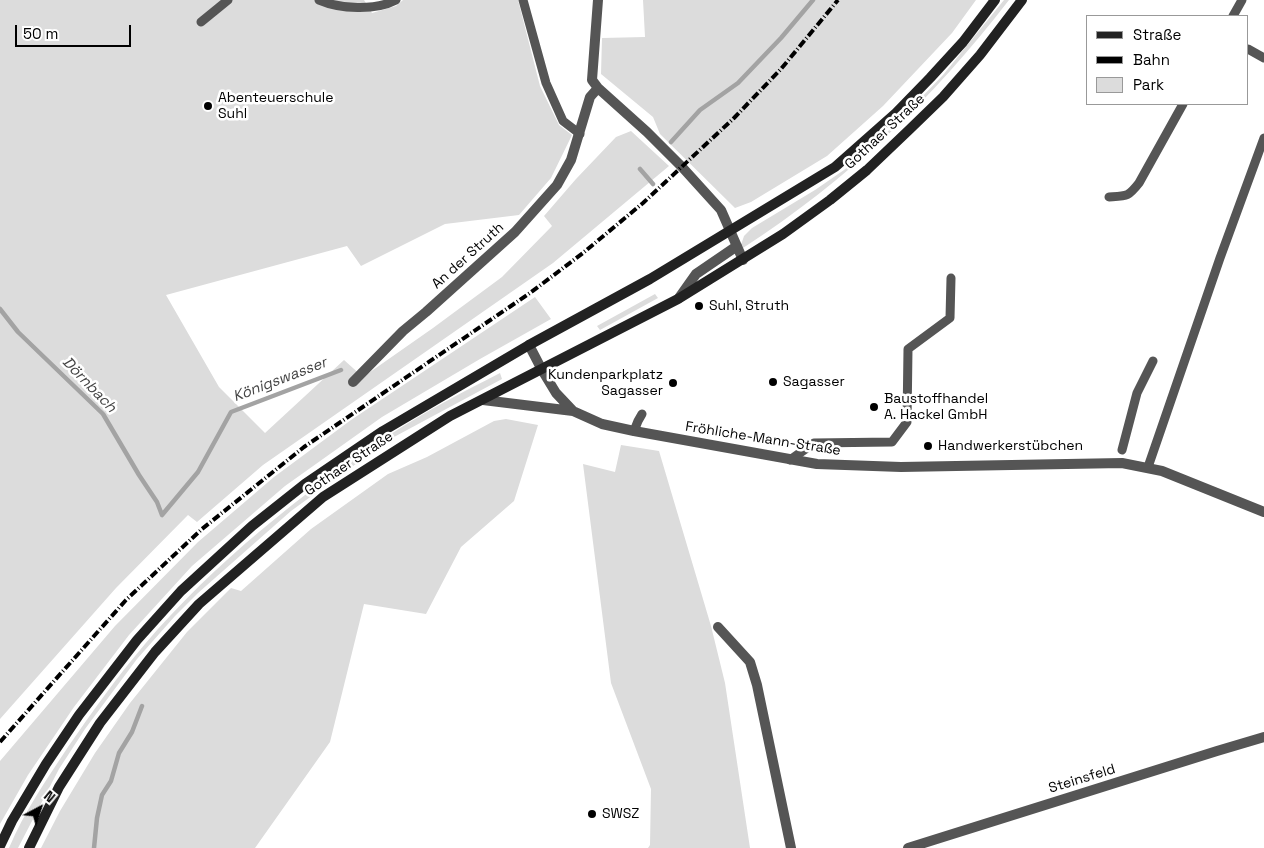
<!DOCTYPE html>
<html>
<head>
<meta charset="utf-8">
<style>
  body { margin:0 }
  #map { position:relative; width:1264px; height:848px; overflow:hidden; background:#fff; font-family:"Space Grotesk",sans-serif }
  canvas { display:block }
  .legend { position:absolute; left:1086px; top:15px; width:162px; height:90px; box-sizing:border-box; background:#fff; border:1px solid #999; margin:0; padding:6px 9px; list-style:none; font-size:15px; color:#000 }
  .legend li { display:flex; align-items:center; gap:10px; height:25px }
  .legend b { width:25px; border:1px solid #999 }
  .north { position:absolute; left:15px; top:783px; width:50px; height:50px; -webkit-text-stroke:4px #fff; paint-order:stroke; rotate:40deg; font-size:14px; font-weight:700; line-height:20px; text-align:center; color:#000 }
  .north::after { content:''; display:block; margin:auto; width:18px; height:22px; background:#000; clip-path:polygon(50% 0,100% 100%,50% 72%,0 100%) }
  .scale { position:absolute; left:15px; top:25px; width:116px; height:22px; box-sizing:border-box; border:2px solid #000; border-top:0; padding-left:6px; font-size:15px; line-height:18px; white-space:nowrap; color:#000; -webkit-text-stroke:4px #fff; paint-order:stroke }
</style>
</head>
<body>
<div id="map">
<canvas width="1264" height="848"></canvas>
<ul class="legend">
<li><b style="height:6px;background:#222"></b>Straße</li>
<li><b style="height:6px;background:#000"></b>Bahn</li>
<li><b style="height:14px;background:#dcdcdc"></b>Park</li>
</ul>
<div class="north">N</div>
<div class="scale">50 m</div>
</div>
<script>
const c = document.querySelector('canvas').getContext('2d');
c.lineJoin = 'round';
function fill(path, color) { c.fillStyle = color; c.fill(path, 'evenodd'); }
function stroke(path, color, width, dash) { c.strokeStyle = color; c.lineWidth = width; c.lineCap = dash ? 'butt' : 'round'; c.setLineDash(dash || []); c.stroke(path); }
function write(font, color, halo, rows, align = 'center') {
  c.font = font + ' "Space Grotesk",sans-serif'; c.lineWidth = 5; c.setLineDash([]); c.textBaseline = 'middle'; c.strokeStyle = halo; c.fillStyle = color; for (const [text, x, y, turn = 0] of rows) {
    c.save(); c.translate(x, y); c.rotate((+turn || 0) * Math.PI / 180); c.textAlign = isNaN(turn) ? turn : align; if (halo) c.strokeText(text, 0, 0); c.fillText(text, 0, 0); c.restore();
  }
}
fill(new Path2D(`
  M0,0H364L372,13L396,6L403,0H518L540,86L559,125L572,135L551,178L519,215L445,224L361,266L347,246L166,295L219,387L265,433L344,360L363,377L433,328L502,277L552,226L544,216L576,179L616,137L631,131L669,166L553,263L263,465L197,522L188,515L116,588L0,719Z
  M643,0H976L952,33L883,106L827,156L751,202L735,208L660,134L653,117L601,74L602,38L645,37Z
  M1004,0H1009C932,100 849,179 743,248L741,245L744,236L752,228L815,190L844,170L866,151L896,124L943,75Z
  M655,294L658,298L600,330L597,326Z
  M535,297L551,319L480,359L382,417L285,486L192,566L129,635L74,707L28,775L0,824V761L115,626L198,542L274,477L351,420Z
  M500,373L502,379L394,437L346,471L291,511L198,593L175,616L137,659L85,729L59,769L18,848H9C24,812 47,779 68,747C92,712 117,677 145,644C213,564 303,492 391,434C426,411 463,392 500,373Z
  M506,419L538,425L514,501L461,547L426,614L364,604L330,742L255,848H41L60,811L95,753L130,703L187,632L231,588L241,591L311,529L388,474L427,457L494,421Z
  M621,445L659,451L711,626L725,683L750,848H648L650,845L651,789L611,683L583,464L615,472Z`), '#dcdcdc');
stroke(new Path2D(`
  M671,142L700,110L738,83L781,38L813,0
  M640,169L653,184
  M0,309L18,332L103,414L139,475L157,502L162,515
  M162,515L198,472L231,412L341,370
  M94,848L97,818L102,795L111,781L119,753L132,732L142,706`), '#a3a3a3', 4.5);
stroke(new Path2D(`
  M319,0C340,9 375,11 396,0
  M523,0L546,83L563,121L580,134
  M1233,16L1242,0
  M201,22L228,0
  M1248,49L1264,58
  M1109,197C1127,196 1128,197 1139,183L1183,104
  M634,431L638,421L642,414
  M1122,450L1137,393L1153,361
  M790,460L814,443L892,442L907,422L908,349L950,318L951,278
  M1148,467L1220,258L1264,138`), '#555', 9);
stroke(new Path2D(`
  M598,0L592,80L598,88L647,132L682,167L721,210L743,260
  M679,298L696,274L737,246
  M529,345L542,370
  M353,382L403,331L426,312L515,232L557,185L571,160L590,97L598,88
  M718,627L750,662L757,685L791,848
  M908,848L1217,751L1264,737`), '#555', 10);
stroke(new Path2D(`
  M542,370L556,393L573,411L602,424L634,431L817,464L901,467L1122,463L1162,471L1264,512
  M483,400L573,411`), '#555', 10);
stroke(new Path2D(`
  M0,846L12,821L46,764L79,715L137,640L181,591L252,526L305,484L383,431L529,345L650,279L835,167L896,113L930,78L963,42L995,0
  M29,848L59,787L100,723L155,652L199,604L323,497L450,416L678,299L783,234L830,200L867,170L910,129L943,97L980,55L1022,0`), '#222', 10);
stroke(new Path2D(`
  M0,742L126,600L202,529L304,447L530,293L583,253L643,203L734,118L781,69L838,0`), '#000', 4, [8, 2.5, 1, 2.5]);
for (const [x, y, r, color] of [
  [208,106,5,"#000"],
  [699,306,5,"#000"],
  [773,382,5,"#000"],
  [673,383,5,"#000"],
  [874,407,5,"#000"],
  [928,446,5,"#000"],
  [592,814,5,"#000"]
]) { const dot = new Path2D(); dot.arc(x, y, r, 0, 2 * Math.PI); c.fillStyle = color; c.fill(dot); stroke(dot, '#fff', 2); }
write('14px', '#000', '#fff', [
  ["Abenteuerschule",218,98],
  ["Suhl",218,114],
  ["Suhl, Struth",709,306],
  ["Kundenparkplatz",663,375,"right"],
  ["Sagasser",663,391,"right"],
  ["Sagasser",783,382],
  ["Baustoffhandel",884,399],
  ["A. Hackel GmbH",884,415],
  ["Handwerkerstübchen",938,446],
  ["SWSZ",602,814]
], 'left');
write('14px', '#000', '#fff', [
  ["Gothaer Straße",885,132,-43],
  ["An der Struth",468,256,-42],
  ["Fröhliche-Mann-Straße",763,439,9],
  ["Gothaer Straße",349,464,-34],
  ["Steinsfeld",1082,779,-17]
]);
write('italic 15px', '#444', '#fff', [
  ["Königswasser",280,380,-21],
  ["Dörnbach",89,385,46]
]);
</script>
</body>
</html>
